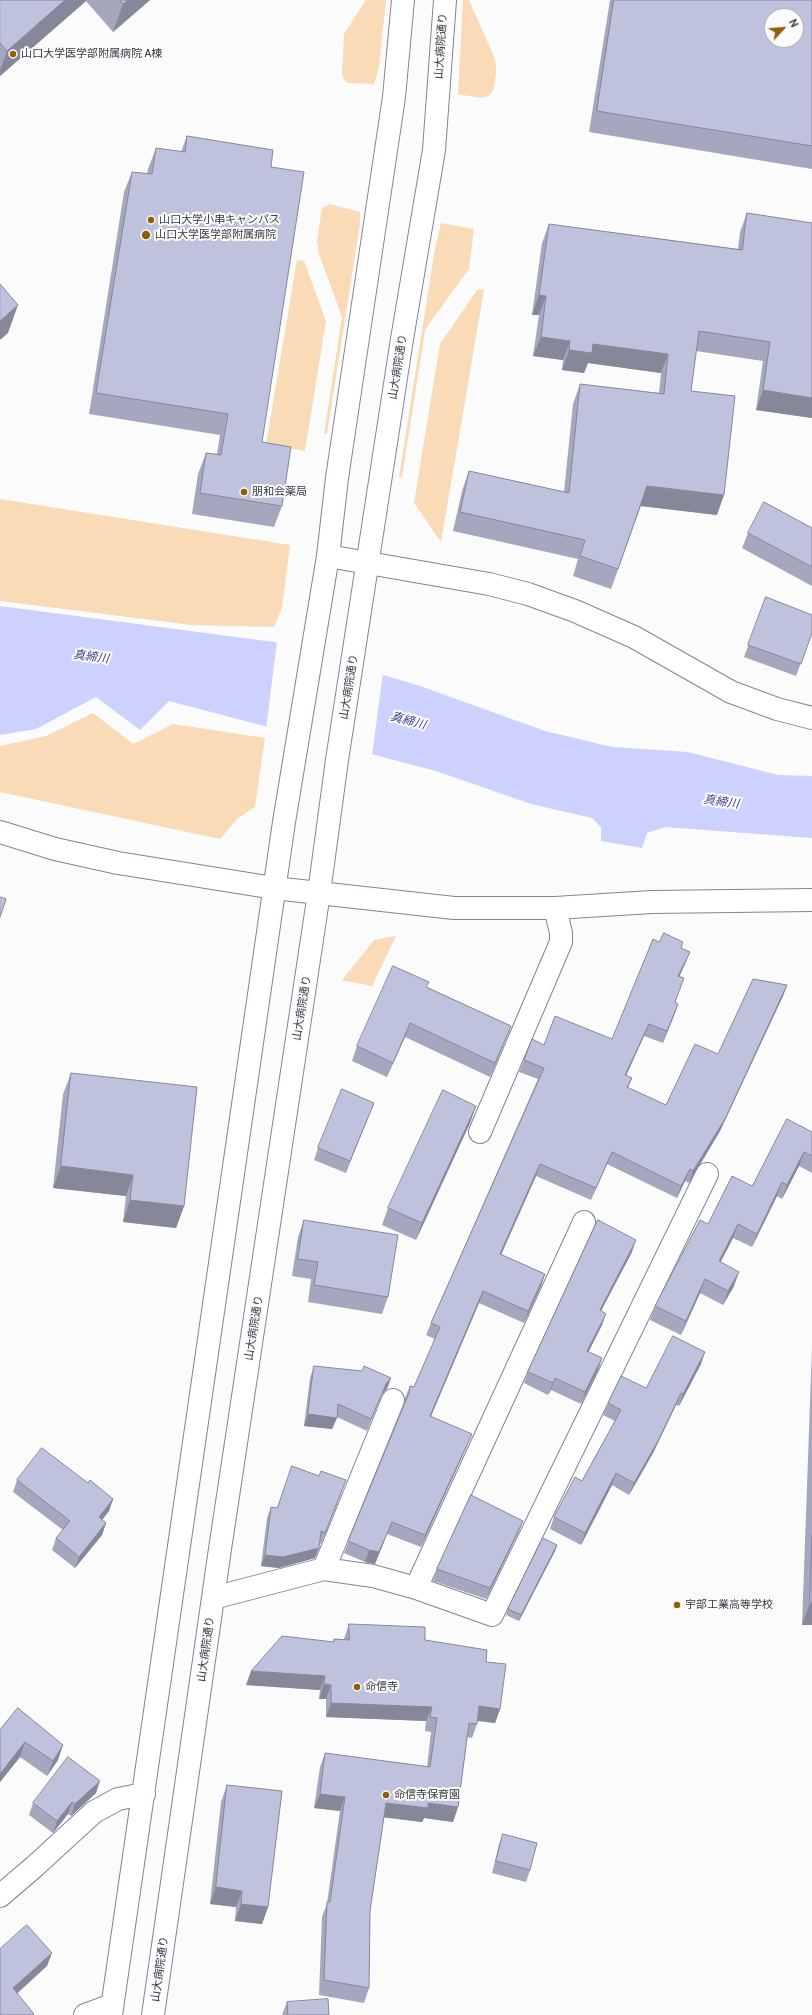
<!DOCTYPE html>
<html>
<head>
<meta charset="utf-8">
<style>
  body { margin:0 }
  #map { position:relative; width:812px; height:2015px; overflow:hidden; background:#fbfbfb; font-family:Cabin,sans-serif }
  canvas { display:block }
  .north { position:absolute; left:764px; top:8px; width:40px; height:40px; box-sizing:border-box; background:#fbfbfb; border:1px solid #adaeb2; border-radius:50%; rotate:64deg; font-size:11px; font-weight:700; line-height:16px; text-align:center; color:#393a45 }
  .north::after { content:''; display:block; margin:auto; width:14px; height:18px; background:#905f0e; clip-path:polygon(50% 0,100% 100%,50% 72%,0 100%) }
</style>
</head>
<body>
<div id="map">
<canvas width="812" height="2015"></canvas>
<div class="north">N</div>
</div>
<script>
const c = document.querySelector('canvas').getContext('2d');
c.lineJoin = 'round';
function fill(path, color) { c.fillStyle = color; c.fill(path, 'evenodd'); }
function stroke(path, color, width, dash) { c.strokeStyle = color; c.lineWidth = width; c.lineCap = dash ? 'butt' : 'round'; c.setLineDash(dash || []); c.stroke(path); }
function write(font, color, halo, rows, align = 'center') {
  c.font = font + ' Cabin,"Noto Sans JP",sans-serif'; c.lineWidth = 4; c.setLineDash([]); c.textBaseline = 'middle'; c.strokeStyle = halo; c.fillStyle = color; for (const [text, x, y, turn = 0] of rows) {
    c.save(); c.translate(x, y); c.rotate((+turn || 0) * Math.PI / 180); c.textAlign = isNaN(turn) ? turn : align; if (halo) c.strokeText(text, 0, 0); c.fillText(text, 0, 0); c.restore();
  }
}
fill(new Path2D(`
  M366,0H386L379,67L374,84L347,83L342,75L344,34Z
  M463,0H469L495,59C497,66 496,73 495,81C493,105 476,97 458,94Z
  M330,204L360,212V224L327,434H324L342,317L319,254L317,241L322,208Z
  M441,223L474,229L469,269L429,324L425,331L402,477H399L435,248Z
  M297,260L304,261L326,321L305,451L266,444Z
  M478,289L484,290L441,542L414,503L440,344Z
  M0,499L290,545L282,608L274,627L192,625L0,601Z
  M93,713L133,744L173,724L265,738L255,807L237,819L220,839L0,792V746L46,736Z
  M396,936L372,986L342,980L374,940Z`), '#f9dbb7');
fill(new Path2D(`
  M0,606L274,642L420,686L545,731L612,747L688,752L778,775L812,776V838L665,827L647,833L642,848L601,841V827L592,818L531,804L436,771L169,701L140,730L96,697L36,729L0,735Z`), '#cdd1fd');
fill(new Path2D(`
  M277,641L383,673L372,756L266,729Z`), '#fbfbfb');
const minor = new Path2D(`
  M328,556L489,584L528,594L575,611L634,637L731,692L777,709L812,718
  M0,832L55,849L118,863L274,888L454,908H555L652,902L812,900
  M480,1132L561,942V933L555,908
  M324,1569L393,1400
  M416,1588L584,1222
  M213,1598L324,1569L373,1576L416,1588L492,1615L707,1174
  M0,1896L34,1867L94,1812L118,1799L144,1794
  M85,2015L112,2005
  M111,2015L284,822L328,556L337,478L394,97L403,0
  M153,2015L220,1549L319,893L337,760L402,339L434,150L445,0`);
stroke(minor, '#81839b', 24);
stroke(minor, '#fff', 22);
fill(new Path2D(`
  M0,0H150L113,32L86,1L0,76Z
  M610,0H812V169L589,132Z
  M187,136L271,167L262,442L282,506L274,527L192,514L198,474L206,453L217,454L220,435L89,414L124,192L132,172L147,174L148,169L156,148L181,152Z
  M747,213L812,223V418L756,410L763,361L696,351L691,391L717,515L641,506L611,589L573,576L578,559L453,531L462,491L469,471L564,492L573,404L580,384L659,393L661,373L588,363L584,373L562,370L563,360L533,356L539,315H532L542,243L549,224L738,249L740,232Z
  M812,528V586L742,548L748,533Z
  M766,597L812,633L796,676L744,657Z
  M659,942L681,948L690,952L685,964L679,977L675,1002L678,1004L663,1043L644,1036L626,1075L632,1078L628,1088L666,1105L718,1054L787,985L783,996L720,1131L689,1183L685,1181L677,1198L607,1164L591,1200L536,1176L501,1255L545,1274L541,1286L524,1323L479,1303L431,1416L467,1446L421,1547L387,1534L375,1564L365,1562L344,1553L405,1403V1398L410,1386L414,1387L435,1339L426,1335L431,1323L538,1079L519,1072L524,1060L544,1045L612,1039Z
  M427,987L511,1026L505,1041L490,1077L405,1037L387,1077L352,1061L357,1046Z
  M71,1073L184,1206L176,1228L123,1222L126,1196L53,1188L63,1094Z
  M374,1103L346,1173L314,1160L318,1148Z
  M476,1106L470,1123L416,1240L382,1225L388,1208Z
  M812,1132V1173L799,1166L782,1199L777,1196L752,1247L733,1238L720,1262L734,1286L723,1305L700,1293L681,1335L650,1320L655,1306L708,1224Z
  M304,1220L388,1297L382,1314L308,1302L311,1279L292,1276L298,1237Z
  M632,1252L601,1311L602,1325L588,1352L602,1358L598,1370L581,1404L551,1390L548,1395L524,1383L528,1372Z
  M812,1347V1625H802Z
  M701,1364L679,1406L676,1405L653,1453L629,1495L612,1485L581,1545L550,1529L554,1517L582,1481L615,1421L603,1415L608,1403L646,1388Z
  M314,1366L391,1378L387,1389L381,1395L367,1431L337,1417L332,1429L304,1426L310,1378Z
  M17,1480L88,1483L113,1499L109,1511L102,1520L106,1523L102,1535L75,1568L52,1550L56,1538L63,1530L13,1492Z
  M342,1491L321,1544L319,1543V1548L315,1558L279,1568L261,1566L267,1518L271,1507L277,1508Z
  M523,1521L518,1533L486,1599L433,1581L437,1569Z
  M557,1545L555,1551L519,1621L506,1615L508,1609Z
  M349,1624L425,1640L486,1662L500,1709L495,1723L477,1721V1724L472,1738L467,1737L458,1807L453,1822L424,1818L422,1822L384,1817L370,1911L369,1988L364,2003L319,1995L322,1917L327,1903L340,1811L314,1808L320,1767L325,1753L427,1767L431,1732L425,1731L426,1721L326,1717V1699H319L320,1690L246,1685L333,1642L334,1639H344Z
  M18,1708L58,1760L47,1776L20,1757L0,1782V1730Z
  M227,1785L268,1907L262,1924L235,1921L236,1907L210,1904L221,1802Z
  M96,1793L71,1816L68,1814L53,1833L29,1815L33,1803Z
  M503,1834L530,1870L526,1882L492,1873L499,1845Z
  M287,2002L329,2015H282Z`), '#a4a7bd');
fill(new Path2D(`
  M65,0H86V1L0,76V70L7,51Z
  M128,0H150L113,32L123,4Z
  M539,295L546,296L539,315H532Z
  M18,305L8,333L0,340V321Z
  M541,337L570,341L563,360L533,356Z
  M593,344L668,354L661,373L588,363L584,373L562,370L569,350Z
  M763,390L812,398V418L756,410Z
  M647,486L724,495L717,515L640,506Z
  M690,952L685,964L674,988L678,976Z
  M787,985L783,996L720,1131L689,1183L693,1171Z
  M678,1004L674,1016L663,1043L667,1031Z
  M410,1023L405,1037L387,1077L393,1063Z
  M649,1024L644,1036L621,1087L625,1075Z
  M511,1026L505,1041L490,1077L495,1063Z
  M476,1106L470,1123L416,1240L422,1223Z
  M612,1152L607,1164L591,1200L596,1188Z
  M804,1152L799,1166L782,1199L787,1185Z
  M540,1164L536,1176L496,1266L500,1254Z
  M61,1166L133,1175L126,1196L53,1188Z
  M690,1169L685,1181L677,1198L681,1186Z
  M782,1182L777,1196L752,1247L757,1234Z
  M130,1200L184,1206L176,1228L123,1222Z
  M738,1224L733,1238L714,1275L719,1261Z
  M636,1240L632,1252L595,1322L600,1310Z
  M739,1272L734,1286L723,1305L728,1291Z
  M545,1274L541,1286L524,1323L528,1311Z
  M705,1279L700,1293L681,1335L686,1321Z
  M483,1291L479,1303L426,1428L430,1416Z
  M606,1314L602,1325L583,1363L587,1351Z
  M705,1352L701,1364L679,1406L683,1394Z
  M602,1358L598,1370L581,1404L585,1392Z
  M391,1378L387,1389L381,1395L367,1431L386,1384Z
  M555,1378L551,1390L548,1395L553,1383Z
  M681,1393L676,1405L653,1453L629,1495L634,1483Z
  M308,1414L337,1418L332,1429L304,1426Z
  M472,1434L467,1446L421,1547L425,1535Z
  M616,1473L612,1485L581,1545L585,1533Z
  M346,1480L342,1491L321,1544L325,1533Z
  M113,1499L109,1511L95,1529L99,1517Z
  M523,1521L518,1533L486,1599L490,1588Z
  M392,1522L375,1564L365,1562L369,1550Z
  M106,1523L102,1535L75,1568L79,1557Z
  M557,1545L555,1551L519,1621L521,1615Z
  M319,1548L315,1558L279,1568L261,1566L265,1555Z
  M810,1603H812V1625H802Z
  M251,1671L325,1676L320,1690L246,1685Z
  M324,1684L331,1685L326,1699H319Z
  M331,1703L432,1707L426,1721L326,1717Z
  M479,1706L500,1709L495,1723L474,1720Z
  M25,1742L20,1757L0,1782V1774Z
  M63,1745L58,1760L47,1776L53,1761Z
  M100,1781L96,1793L71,1816L75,1804Z
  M320,1794L345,1797L340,1811L314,1808Z
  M72,1802L68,1814L53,1833L57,1821Z
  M386,1803H428L458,1807L453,1822L424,1818L422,1822L381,1817Z
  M216,1887L242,1891L236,1907L210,1904Z
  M241,1904L268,1907L262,1924L235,1921Z
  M52,1953L47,1966L9,2001L13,1988Z`), '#86889a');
const building = new Path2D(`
  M0,0H65L7,51L0,43Z
  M120,0H128L123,4Z
  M614,0H812V146L597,111ZM772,16H796V40H772Z
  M187,136L273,150L271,167L304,172L262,442L291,447L282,506L200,493L206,453L221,455L228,414L96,393L132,172L152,174L156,148L185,152Z
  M747,213L812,223V398L763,390L770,342L699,331L691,391L735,396L724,495L647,486L618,569L580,556L585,540L460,512L469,471L569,493L580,384L664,394L668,354L593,344L592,353L569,350L570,341L541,337L546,296L539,295L549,224L742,250Z
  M0,284L18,305L0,321Z
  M764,502L812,528V567L748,533Z
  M766,597L812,615V633L801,664L748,645Z
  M0,897L6,899L0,917Z
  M664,933L683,942L681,948L690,952L678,976L684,978L675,1002L678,1004L667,1031L649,1024L625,1075L632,1078L627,1087L666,1105L695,1044L718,1054L753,979L787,985L725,1119L693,1171L690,1169L681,1186L612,1152L596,1188L540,1164L500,1254L545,1274L528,1311L483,1291L430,1416L472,1434L425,1535L392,1522L379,1552L369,1550L348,1541L409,1393L410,1386L414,1387L440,1327L431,1323L544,1068L524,1060L532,1039L544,1045L555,1016L612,1039L653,939L659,942Z
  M393,966L429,982L426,987L511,1026L495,1063L410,1023L393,1063L357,1046Z
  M71,1073L197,1087L184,1206L130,1200L133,1175L61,1166Z
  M342,1089L374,1103L350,1161L318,1148Z
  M443,1090L476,1106L422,1223L388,1208Z
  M787,1119L812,1132V1156L804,1152L787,1185L782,1182L757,1234L738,1224L719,1261L739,1272L728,1291L705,1279L686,1321L655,1306L700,1220L708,1224L732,1176L752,1186Z
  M304,1220L398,1235L388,1297L314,1285L318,1262L298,1259Z
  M598,1220L636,1240L600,1310L606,1314L587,1351L602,1358L585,1392L555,1378L553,1383L528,1372Z
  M673,1336L705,1352L683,1394L681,1393L658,1441L634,1483L616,1473L585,1533L554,1517L575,1477L582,1481L621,1410L608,1403L621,1376L646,1388Z
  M314,1366L362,1371L364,1366L391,1378L386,1384L371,1419L338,1404L337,1418L308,1414Z
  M42,1448L88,1483L90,1480L113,1499L99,1517L106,1523L79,1557L56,1538L70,1521L17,1480Z
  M292,1466L319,1476L321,1471L346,1480L325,1533L321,1531L319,1548L283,1557L265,1555L271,1507L277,1508Z
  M471,1495L523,1521L490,1588L437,1569Z
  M812,1536V1603H810Z
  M543,1538L557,1545L521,1615L508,1609Z
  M349,1624L425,1627V1640L487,1650L486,1662L506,1664L500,1709L479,1706L477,1724L469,1723L458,1807L428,1803V1808L386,1803L370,1911L369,1988L324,1980L327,1902H330L345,1797L320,1794L325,1753L430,1767L437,1718L430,1717L432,1707L331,1703V1685L324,1684L325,1676L251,1671L282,1636L334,1642V1639L349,1640Z
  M18,1708L63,1745L53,1761L25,1742L0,1774V1730Z
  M68,1757L100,1781L75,1804L72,1802L57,1821L33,1803Z
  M227,1785L282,1791L268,1907L241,1904L242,1891L216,1887Z
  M503,1834L537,1843L530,1870L496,1861Z
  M27,1925L52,1953L13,1988L34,2014L33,2015H0V1949Z
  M328,1999L329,2015H288L287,2002Z`);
fill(building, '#bfc2dc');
stroke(building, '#86889a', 1);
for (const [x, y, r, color] of [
  [13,54,4,"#905f0e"],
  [151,220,4,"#905f0e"],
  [146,235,5,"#905f0e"],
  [244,492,4,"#905f0e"],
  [677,1605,4,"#905f0e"],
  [357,1687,4,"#905f0e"],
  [386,1795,4,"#905f0e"]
]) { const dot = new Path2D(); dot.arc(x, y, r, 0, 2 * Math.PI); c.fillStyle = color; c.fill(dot); stroke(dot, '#fbfbfb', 1.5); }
write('11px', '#393a45', '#fbfbfb', [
  ["山大病院通り",441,46,-86],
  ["山大病院通り",398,367,-81],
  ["山大病院通り",349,687,-81],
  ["山大病院通り",302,1008,-81],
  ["山大病院通り",254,1328,-81],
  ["山大病院通り",206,1649,-82],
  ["山大病院通り",160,1969,-82]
]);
write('11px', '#393a45', '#fbfbfb', [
  ["山口大学医学部附属病院 A棟",21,54],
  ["山口大学小串キャンパス",159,220],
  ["山口大学医学部附属病院",155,235],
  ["朋和会薬局",252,492],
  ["宇部工業高等学校",685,1605],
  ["命信寺",365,1687],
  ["命信寺保育園",394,1795]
], 'left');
write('italic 12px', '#454395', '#fbfbfb', [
  ["真締川",91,657,7],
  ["真締川",408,721,15],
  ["真締川",721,802,8]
]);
</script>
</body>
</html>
